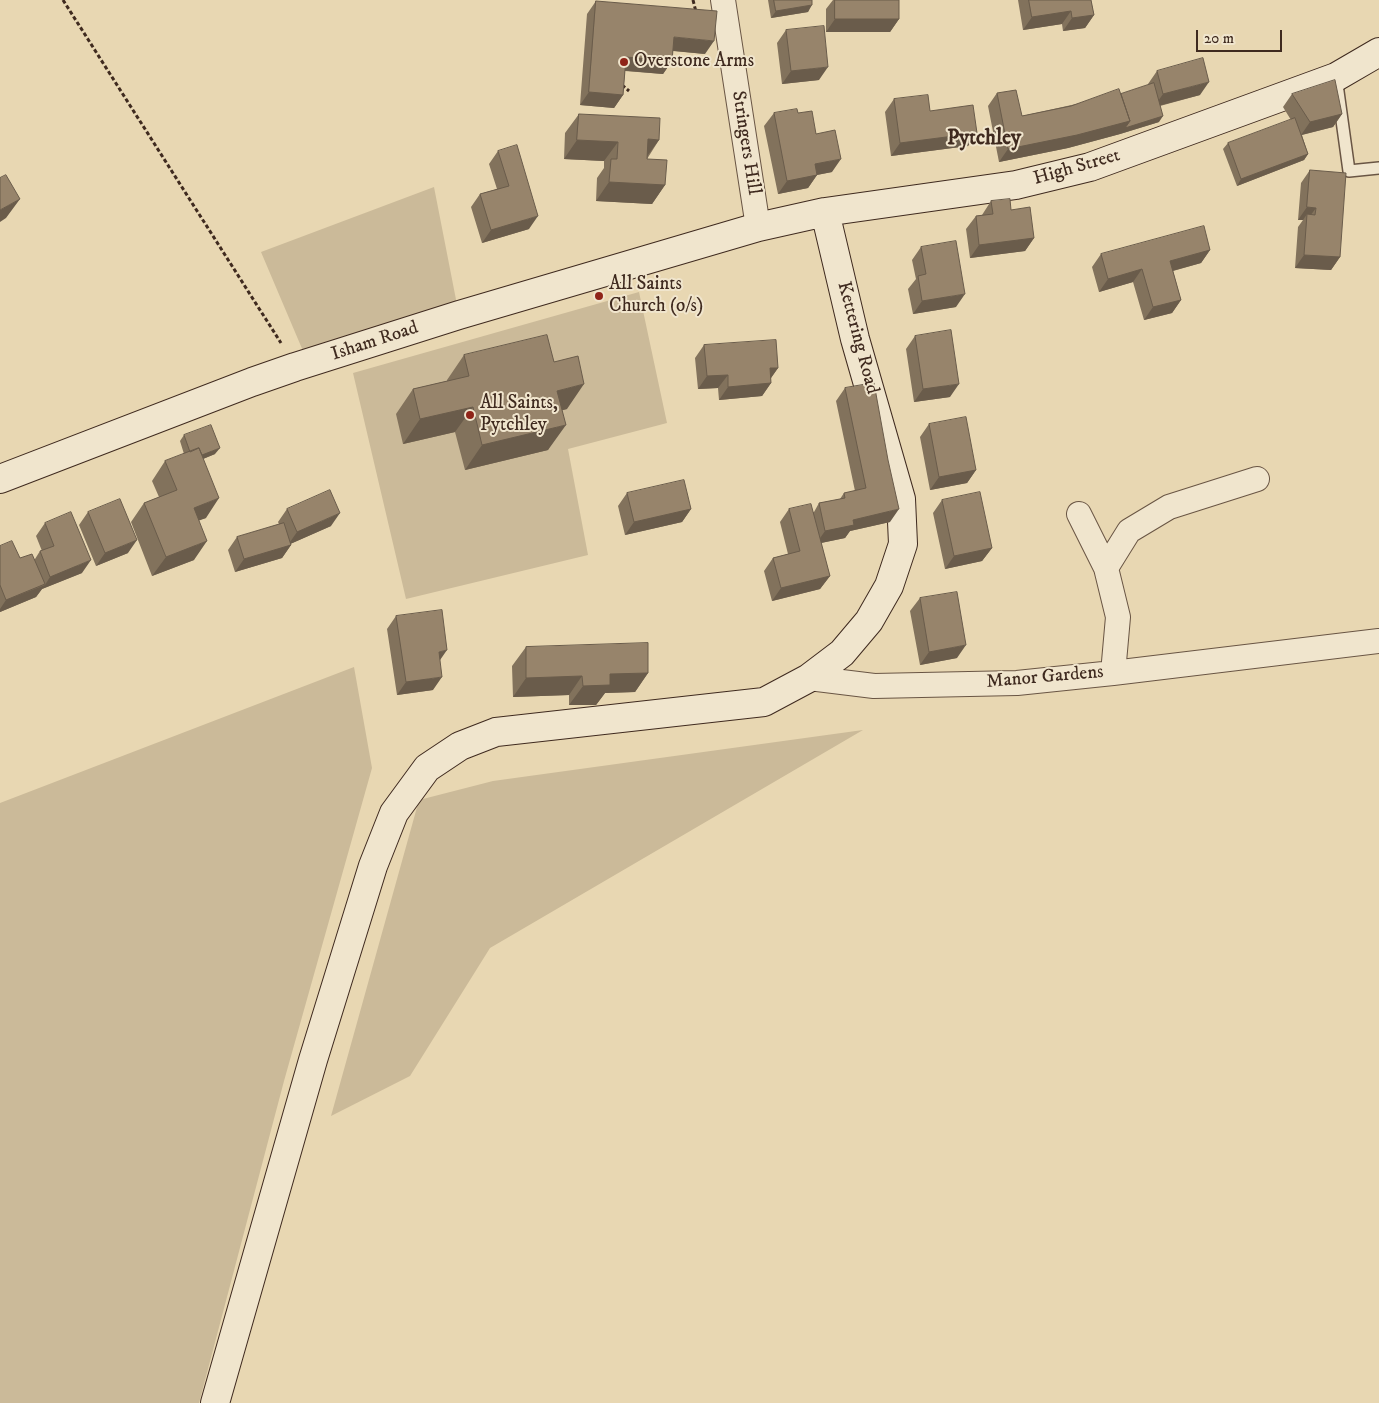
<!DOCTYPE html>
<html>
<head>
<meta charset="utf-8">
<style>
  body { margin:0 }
  #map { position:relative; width:1379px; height:1403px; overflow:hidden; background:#e8d7b2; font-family:"IM FELL DW Pica",serif }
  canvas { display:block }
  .scale { position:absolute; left:1196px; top:30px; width:86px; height:22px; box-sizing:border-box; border:2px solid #3f2a1f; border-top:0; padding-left:6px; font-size:15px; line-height:18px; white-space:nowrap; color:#3f2a1f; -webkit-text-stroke:4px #f0e5cd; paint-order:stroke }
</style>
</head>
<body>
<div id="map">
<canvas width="1379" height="1403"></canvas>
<div class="scale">20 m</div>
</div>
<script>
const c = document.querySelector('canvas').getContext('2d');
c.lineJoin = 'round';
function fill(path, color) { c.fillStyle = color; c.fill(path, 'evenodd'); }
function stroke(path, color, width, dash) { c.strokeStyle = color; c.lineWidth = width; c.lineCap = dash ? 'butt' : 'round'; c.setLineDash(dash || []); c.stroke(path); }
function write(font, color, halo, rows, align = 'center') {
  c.font = font + ' "IM FELL DW Pica",serif'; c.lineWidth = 4; c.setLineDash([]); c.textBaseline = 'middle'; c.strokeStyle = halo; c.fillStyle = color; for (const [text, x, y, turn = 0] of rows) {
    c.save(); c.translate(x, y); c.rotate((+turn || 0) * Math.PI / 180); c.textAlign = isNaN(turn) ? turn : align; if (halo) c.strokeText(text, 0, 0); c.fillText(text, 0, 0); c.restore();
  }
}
fill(new Path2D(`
  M434,187L459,315L306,358L261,252Z
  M639,292L667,423L568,449L588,555L406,599L353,373Z
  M354,667L372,768L284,1081L199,1403H0V803Z
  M863,730L490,948L410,1076L331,1116L419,800L493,781Z`), '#cbba99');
const lane = new Path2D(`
  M1336,77L1349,171L1379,168`);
const street = new Path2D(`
  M723,0L758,227
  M1079,514L1106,568
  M1113,673L1379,641
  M809,678L874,686L1017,683L1113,673L1118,617L1106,568L1129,531L1169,507L1257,479`);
const secondary = new Path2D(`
  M0,479L252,382L295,367L459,315L758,227L825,212L1016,185L1090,167L1336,77L1379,52
  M215,1403L313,1060L373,866L394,813L427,768L460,746L496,732L764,702L809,678L842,653L869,621L889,586L903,544L901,499L855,339L825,212`);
stroke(lane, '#695544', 14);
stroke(street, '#695544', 26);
stroke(secondary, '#3f2a1f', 30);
stroke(new Path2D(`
  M63,0L281,343
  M693,0L696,12
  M622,85L629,91`), '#3f2a1f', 3, [4, 2.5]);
stroke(lane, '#f0e5cd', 11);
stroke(street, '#f0e5cd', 24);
stroke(secondary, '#f0e5cd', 28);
fill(new Path2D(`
  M768,0H812L808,12L771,18Z
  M833,0H899V19L890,32H826V9Z
  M1018,0H1091L1094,15L1085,28L1063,31L1062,24L1023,30Z
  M596,1L705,54L673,51L672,61L663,74L625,71L623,95L614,108L580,105L587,14Z
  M786,30L819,80L782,84L777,43Z
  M1157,71L1200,95L1160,106L1159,122L1120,134L1068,148L999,162L988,106L997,93L1022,116L1121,94L1148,85V84Z
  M1292,94L1342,114L1333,127L1302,135L1308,154L1304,160L1237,186L1223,149L1228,143L1291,120L1283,107Z
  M894,99L930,111L977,133L968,146L891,156L885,112Z
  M774,113H798L816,134L832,172L817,175L808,188L778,194L764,126Z
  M579,114L659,140L647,159L665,185L652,204L596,201L597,178L604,168V161L564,159L565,133Z
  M498,151L529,229L482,243L471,207L480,194L497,189L489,164Z
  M1310,170L1340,257L1331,270L1295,268L1298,227L1303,220H1298L1301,183Z
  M991,201L1011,210L1034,238L1025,251L970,258L966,229L976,216L982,215Z
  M921,247L956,307L913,314L908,289L916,279L912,260Z
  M1210,250L1201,263L1173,271L1181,300L1172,313L1144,320L1133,282L1099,292L1092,267L1101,254Z
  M915,336L950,397L914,402L906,349Z
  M704,345L778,368L770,379L771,383L762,396L719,400L718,388L698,389L695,358Z
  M464,355L554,362L567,409L562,410L548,450L465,470L455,432L403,444L396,414L413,389L447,381V380Z
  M845,388L890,522L850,531L845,538L821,543L830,576L820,589L772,601L764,571L773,558L788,554L780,522L789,509L814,512L819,503L840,499L844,493L855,491L836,401Z
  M929,424L976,470L967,483L930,490L920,437Z
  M184,435L215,454L203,459L206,518L199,520L194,560L152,576L131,522L144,503L159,497L152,481L165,461L184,454L180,441Z
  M627,493L691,509L682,522L625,535L618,506Z
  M942,500L992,548L982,561L945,569L933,513Z
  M287,509L331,526L290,544L291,545L282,558L235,572L228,550L237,537L279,524L278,522Z
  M88,512L128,553L96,566L79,525Z
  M45,523L82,573L42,589L36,597L0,612V546L20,558L35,559L40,551H42L36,536Z
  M920,598L957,658L920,665L910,611Z
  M396,616L433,690L397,695L387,629Z
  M526,647L648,673L635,692L605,693L596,705H569V695L513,697L512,666Z`), '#82725c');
fill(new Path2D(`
  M812,5L808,12L771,18L776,11Z
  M1071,11L1062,24L1023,30L1032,17Z
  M1094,15L1085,28L1063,31L1072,18Z
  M835,19H899L890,32H826Z
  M674,37L714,41L705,54L665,50Z
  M626,57L672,61L663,74L617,70Z
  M828,67L819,80L782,84L791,71Z
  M1209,82L1200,95L1154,107L1163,94Z
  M589,92L623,95L614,108L580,105Z
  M1342,114L1333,127L1301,135L1310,122Z
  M1163,116L1159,122L1120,134L1068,148L999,162L1008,149L1130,121Z
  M977,133L968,146L891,156L900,143Z
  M648,139L659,140L645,159Z
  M577,140L618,142L604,161L564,159Z
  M1308,154L1304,160L1237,186L1241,179Z
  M841,159L832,172L806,177L815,164Z
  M817,175L808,188L778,194L787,181Z
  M609,182L665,185L652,204L596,201Z
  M20,199L6,218L0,222V210Z
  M1307,207L1316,208L1307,220V214L1303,220H1298Z
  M538,216L529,229L482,243L491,230Z
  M1034,238L1025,251L970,258L979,245Z
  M1210,250L1201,263L1161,274L1170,261Z
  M1304,255L1340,257L1331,270L1295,268Z
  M1142,269L1133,282L1099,292L1108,279Z
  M965,294L956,307L913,314L922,301Z
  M1181,300L1172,313L1144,320L1153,307Z
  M770,368H778L769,381Z
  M728,375L718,388L698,389L707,376Z
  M771,383L762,396L719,400L728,387Z
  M584,384L567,409L540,416L557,391Z
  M959,384L950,397L914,402L923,389Z
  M473,407L455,432L403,444L420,419Z
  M566,425L548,450L465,470L482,445Z
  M220,448L215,454L188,465L193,458Z
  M976,470L967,483L930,490L939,477Z
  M219,498L206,518L181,527L194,508Z
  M691,509L682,522L625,535L634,522Z
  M899,509L890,522L850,531L845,538L816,544L825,531L853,520Z
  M340,513L331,526L288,545L297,532Z
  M137,540L128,553L96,566L105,553Z
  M207,541L194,560L152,576L166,557Z
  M291,545L282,558L235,572L244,559Z
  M992,548L982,561L945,569L954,556Z
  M91,560L82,573L42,589L36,597L0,612V609L6,600L45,585L50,577Z
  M830,576L820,589L772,601L781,588Z
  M966,645L957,658L920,665L929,652Z
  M447,650L438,663L439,652Z
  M648,673L635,692L605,693L596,705H569L583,686L610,674Z
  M582,676L569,695L513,697L526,678Z
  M442,677L433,690L397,695L406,682Z`), '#6a5c4b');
const building = new Path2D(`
  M774,0H812V5L776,11Z
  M835,0H899V19H835Z
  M1029,0H1091L1094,15L1072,18L1071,11L1032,17Z
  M596,1L717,11L714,41L674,37L672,61L626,57L623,95L589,92Z
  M824,26L828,67L791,71L786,30Z
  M1203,58L1209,82L1163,94L1157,71Z
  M1335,80L1342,114L1310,122L1292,94Z
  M1154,83L1163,116L1125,128L1130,121L1121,94Z
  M1119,89L1130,121L1077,135L1008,149L997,93L1016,90L1022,116L1071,106Z
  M928,95L930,111L973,105L977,133L900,143L894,99Z
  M797,109L798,113L812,111L816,134L835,130L841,159L815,164L817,175L787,181L774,113Z
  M579,114L660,118L659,140L648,139L647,159L667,160L665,185L609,182L611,159H617L618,142L577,140Z
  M1295,118L1308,154L1241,179L1228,143Z
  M517,145L538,216L491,230L480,194L509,186L498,151Z
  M1310,170L1346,173L1340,257L1304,255L1307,214L1315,215L1316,208L1307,207Z
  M6,175L20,199L0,210V178Z
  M1010,199L1011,210L1030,207L1034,238L979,245L976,216L993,214L991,201Z
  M1204,226L1210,250L1170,261L1181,300L1153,307L1142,269L1108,279L1101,254Z
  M956,241L965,294L922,301L918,276L926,274L921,247Z
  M951,330L959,384L923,389L915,336Z
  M547,335L554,362L578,356L584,384L557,391L566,425L482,445L473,407L420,419L413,389L469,376L464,355Z
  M776,340L778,368H770L771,383L728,387V375L707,376L704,345Z
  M874,383L888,460L899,509L853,520L854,525L825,531L819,503L845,498L844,493L866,488L845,388Z
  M966,417L976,470L939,477L929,424Z
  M211,425L220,448L202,455L199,448L190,452L184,435Z
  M199,448L219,498L194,508L207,541L166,557L144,503L177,490L165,461Z
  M684,480L691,509L634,522L627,493Z
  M330,490L340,513L297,532L287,509Z
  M980,492L992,548L954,556L942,500Z
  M120,499L137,540L105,553L88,512Z
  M811,504L830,576L781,588L773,558L800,551L789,509Z
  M71,512L91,560L50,577L40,551L54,546L45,523Z
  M284,523L291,545L244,559L237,537Z
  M12,541L20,558L32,554L45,584L6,600L0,585V546Z
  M957,592L966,645L929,652L920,598Z
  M442,610L447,650L439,652L442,677L406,682L396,616Z
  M648,643V673L610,674V685L583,686L582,676L526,678V647Z`);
fill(building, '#97846b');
stroke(building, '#6a5c4b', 1);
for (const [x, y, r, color] of [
  [624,62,5,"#8f2418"],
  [599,296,5,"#8f2418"],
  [470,415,5,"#8f2418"]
]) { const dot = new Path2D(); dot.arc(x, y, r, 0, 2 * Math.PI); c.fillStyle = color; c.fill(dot); stroke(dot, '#f0e5cd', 2); }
write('19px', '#3f2a1f', '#f0e5cd', [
  ["Overstone Arms",634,62],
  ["All Saints",609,285],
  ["Church (o/s)",609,307],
  ["All Saints,",480,404],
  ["Pytchley",480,426]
], 'left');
write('19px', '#3f2a1f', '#f0e5cd', [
  ["Stringers Hill",745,143,81],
  ["High Street",1077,168,-16],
  ["Kettering Road",857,338,75],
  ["Isham Road",375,342,-18],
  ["Manor Gardens",1045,678,-5]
]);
write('bold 21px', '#3f2a1f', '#f0e5cd', [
  ["Pytchley",984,140]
]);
</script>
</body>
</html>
